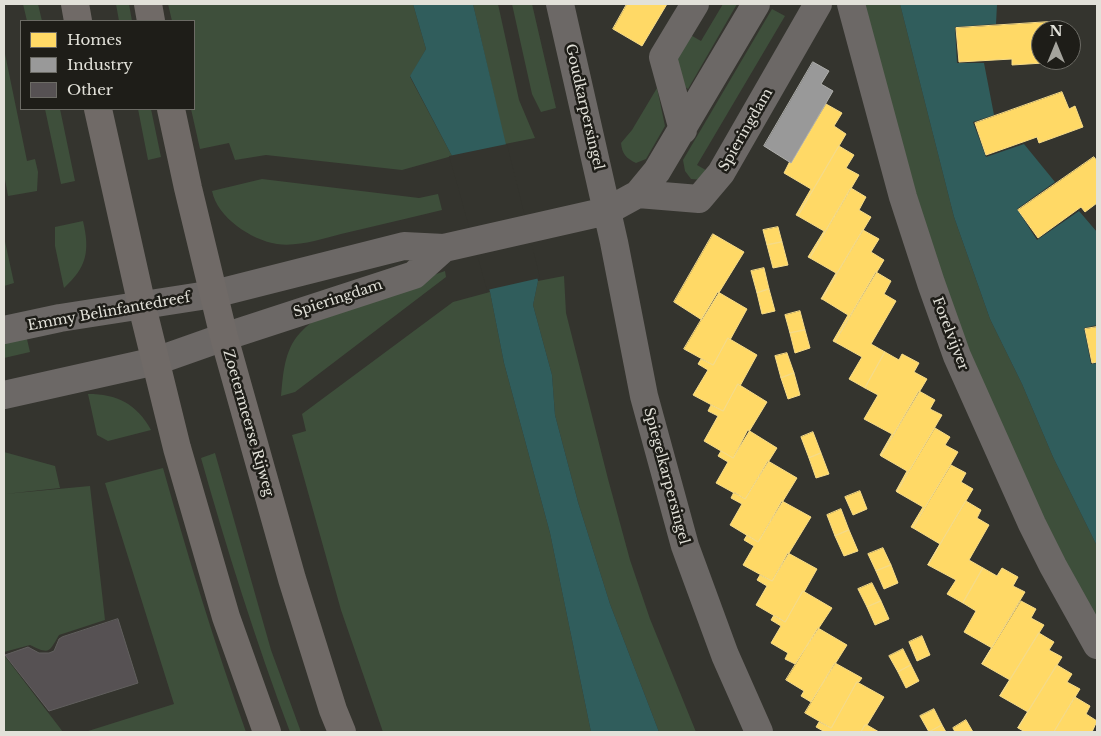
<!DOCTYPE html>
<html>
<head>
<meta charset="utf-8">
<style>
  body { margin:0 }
  #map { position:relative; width:1101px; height:736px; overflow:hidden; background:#34342e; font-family:"Libre Baskerville",serif }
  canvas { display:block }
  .frame { position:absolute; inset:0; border:5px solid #e2e1d9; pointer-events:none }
  .legend { position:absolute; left:20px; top:20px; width:175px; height:90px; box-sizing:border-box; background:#1e1d18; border:1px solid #6c6b65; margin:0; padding:6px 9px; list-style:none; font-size:15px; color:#e2e1d9 }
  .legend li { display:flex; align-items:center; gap:10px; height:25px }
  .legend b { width:25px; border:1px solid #6c6b65 }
  .north { position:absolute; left:1031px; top:20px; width:50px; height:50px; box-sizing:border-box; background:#1e1d18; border:1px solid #6c6b65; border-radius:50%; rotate:0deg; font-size:14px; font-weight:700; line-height:20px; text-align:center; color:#e2e1d9 }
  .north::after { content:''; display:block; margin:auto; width:18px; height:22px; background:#a5a49d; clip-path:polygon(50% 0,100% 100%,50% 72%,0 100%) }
</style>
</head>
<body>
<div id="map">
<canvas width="1101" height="736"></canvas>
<div class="frame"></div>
<ul class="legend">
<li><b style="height:14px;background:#ffd966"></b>Homes</li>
<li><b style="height:14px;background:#999"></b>Industry</li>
<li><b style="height:14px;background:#565153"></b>Other</li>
</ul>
<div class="north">N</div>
</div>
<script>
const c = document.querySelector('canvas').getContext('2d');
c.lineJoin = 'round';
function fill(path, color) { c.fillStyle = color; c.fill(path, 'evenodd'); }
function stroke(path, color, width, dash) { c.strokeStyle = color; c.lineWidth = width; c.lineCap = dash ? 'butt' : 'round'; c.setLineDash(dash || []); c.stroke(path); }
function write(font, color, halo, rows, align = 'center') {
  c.font = font + ' "Libre Baskerville",serif'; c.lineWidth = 5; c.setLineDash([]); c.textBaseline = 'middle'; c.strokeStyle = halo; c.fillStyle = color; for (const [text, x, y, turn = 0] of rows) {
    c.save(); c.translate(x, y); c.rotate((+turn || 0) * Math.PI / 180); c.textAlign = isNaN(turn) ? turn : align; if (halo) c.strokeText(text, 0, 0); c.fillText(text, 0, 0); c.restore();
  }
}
fill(new Path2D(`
  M23,4H38L42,21H27Z
  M116,4H129L132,21H119Z
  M168,4H413L426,49L410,77L452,156L402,170L266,155L235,160L229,143L200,149L191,109H194V21H172Z
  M473,4H498L519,100L535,138L505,144Z
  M512,4H532L556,108L541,112L532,94Z
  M723,4H737L688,89L680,83L676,53L687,33L701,41Z
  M861,4H900L954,217L990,319L1022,384L1053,457L1097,546V623L1032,505L940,279Z
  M772,9L785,16L697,165L711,173L703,180L691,179L685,171L683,160Z
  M4,49L27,161L35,159L38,172L37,191L8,196L4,174Z
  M657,88L665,126L646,159L636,163C626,158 622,154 621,143L632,130Z
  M45,109H60L75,181L61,184Z
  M138,109H151L161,157L148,160Z
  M262,179L419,198L438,194L442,210C409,218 375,226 341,234C321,239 298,247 277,244C251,240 217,217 212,191Z
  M83,221C90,251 87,267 64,288L55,246V227Z
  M4,237L14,283L4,286Z
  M445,271L446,277L295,392L281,396C283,375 284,350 300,333C307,325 316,319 325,313Z
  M564,276L566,313L608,479L630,560L650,619L696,732H659L610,604L578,502L555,415L552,375L533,305L538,281Z
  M490,292L504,363L550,533L591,732H383L341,610L292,435L306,431L302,414L453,302Z
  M26,335L30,352L4,358V340Z
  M88,394C117,394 137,404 151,430L108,441L97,435Z
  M4,452L55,466L60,488L5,494L90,486L105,620L59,635C49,652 50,655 30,645L4,652Z
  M215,453L271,650L301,732H290C256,642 227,550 201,458Z
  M163,468C188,557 215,645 246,732H85L174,704L105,483Z
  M4,655L63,732H4Z`), '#3e4f3b');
fill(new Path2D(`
  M413,4H473L538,281L533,305L552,375L555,415L578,502L610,604L659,732H591L550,533L504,363L490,292L452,156L410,76L426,49Z
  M900,4H997L996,24L955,27L957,63H984L994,115L973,122L986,157L1024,144L1055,182L1017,209L1037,240L1079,211L1097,232V325L1084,328L1091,364L1097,363V546L1053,457L1022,384L990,319L954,217Z`), '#305d5c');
fill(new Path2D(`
  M507,144L540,278L487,290L449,156Z`), '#34342e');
const homes = new Path2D(`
  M627,4H667L642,46L613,29Z
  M1049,22L1050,30H1041V60H1059V62L1012,65V59L959,62L956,28Z
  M1062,92L1069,109L1075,106L1083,127L1039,143L1037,137L986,155L975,123Z
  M826,104L842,113L834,126L846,134L798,216L796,215L811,189L784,173L790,161L791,163Z
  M839,146L854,155L846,168L859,175L810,258L808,257L824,231L798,216Z
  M1094,157L1097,161V203L1085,212L1081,207L1038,238L1018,210Z
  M851,188L866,197L859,210L871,217L822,299H821L836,273L810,258Z
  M778,227L782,242L767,245L763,230Z
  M863,230L879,239L871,252L884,260L835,342L833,341L848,315L822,299Z
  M713,234L744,252L702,320L674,302Z
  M782,242L788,265L773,268L767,245Z
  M764,268L769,289L757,293L751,271Z
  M876,272L891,281L884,294L896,301L871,344L885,352L865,388L849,379L862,357L835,342Z
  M769,289L775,311L762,314L757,293Z
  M718,292L747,309L730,340L728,338L713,365L684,349Z
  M800,311L805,330L790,333L785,315Z
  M1097,327V362L1092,363L1085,329Z
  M805,330L810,348L795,353L790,333Z
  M728,338L757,355L740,386L738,384L723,411L693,395L708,370L698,364L701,359L713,365Z
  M885,352L899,360L902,354L919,363L914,372L927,379L881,456L880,455L892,434L864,419L878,395L865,388Z
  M787,353L794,373L781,378L775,356Z
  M794,373L800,395L788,399L781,378Z
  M738,384L767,402L733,458L704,441L718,416L708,411L711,405L723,411Z
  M919,391L935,400L930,409L942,415L897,492L896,491L907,471L881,456Z
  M935,428L950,437L945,445L958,452L913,528L911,527L923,507L897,492Z
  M748,430L777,448L745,499L716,483L728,462L718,456L721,451L733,458Z
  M813,432L821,453L809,458L801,437Z
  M821,453L829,474L816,478L809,458Z
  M768,461L797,478L758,542L730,525L742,504L731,498L734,492L745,499Z
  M951,465L966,473L961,482L973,489L928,565L940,544L913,528Z
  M860,491L867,509L853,515L845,497Z
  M782,501L811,517L772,581L743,565L754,546L744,540L747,535L758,542Z
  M966,501L981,510L977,518L989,525L969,560L983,568L963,603L947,594L956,580L928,565Z
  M841,509L849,530L835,536L827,515Z
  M849,530L858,551L844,556L835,536Z
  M883,548L891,565L876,571L868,554Z
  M788,553L817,569L804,592L803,591L785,622L756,605L767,586L757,580L760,575L772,581Z
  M891,565L898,583L884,589L876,571Z
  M983,568L997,576L1002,568L1018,577L1013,586L1025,592L982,664L992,648L964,632L976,611L963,603Z
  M872,583L881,601L867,607L858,589Z
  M803,591L832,608L795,664L785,659L788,653L771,643L781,626L771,620L774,615L785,622Z
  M881,601L889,619L875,625L867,607Z
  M1021,601L1036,609L1031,618L1044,625L1000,696L1010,680L982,664Z
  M818,628L847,645L811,702L801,696L804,691L786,680Z
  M1039,633L1054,642L1049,650L1062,657L1018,728L1028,712L1000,696Z
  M922,636L930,655L917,661L909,642Z
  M903,649L911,665L898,672L889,656Z
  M835,663L862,678L859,682H857L831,728L805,713Z
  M911,665L919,681L906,688L898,672Z
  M1057,665L1072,674L1067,682L1080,689L1054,732H1025L1018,728Z
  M857,682L884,697L867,725H865L861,732H825L816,727L819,722L831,728Z
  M1075,697L1090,706L1086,714L1097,721L1092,732H1054Z
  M934,709L942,725L929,732L920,716Z
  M966,720L973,732H955L953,728Z
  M865,725H867L879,732H861Z
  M942,725L946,732H929Z`);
fill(homes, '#ffd966');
stroke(homes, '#f6db88', 1);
const industry = new Path2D(`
  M813,62L829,71L821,84L833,91L791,163L764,146Z`);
fill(industry, '#999');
stroke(industry, '#afafac', 1);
const building = new Path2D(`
  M118,619L138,683L49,711L5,655L28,647L39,653H49L54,651L59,639L62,637Z`);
fill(building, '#565153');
stroke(building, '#615f5e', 1);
stroke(new Path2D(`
  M560,4L614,242L644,396L685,546L725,655L759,732
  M851,4L903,197L931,283L957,356L1032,524L1053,566L1097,645
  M683,130L663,57L695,4
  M638,194L699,199L721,173L818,4
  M4,330L60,318L214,294L404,246L444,248L607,211L638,194L657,171L756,4
  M4,395L156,361L224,337L414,275L444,248`), '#6c6866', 28);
stroke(new Path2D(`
  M75,4L78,21
  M148,4L151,21
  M98,109L142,306L177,448L226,617L267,732
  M171,109L188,188L224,337L292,579L333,710L342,732`), '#706a67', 28);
write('14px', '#e2e1d9', '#1e1d18', [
  ["Goudkarpersingel",584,107,77],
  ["Spieringdam",746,130,-60],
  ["Spieringdam",338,299,-18],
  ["Emmy Belinfantedreef",109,312,-10],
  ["Forelvijver",950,334,69],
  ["Zoetermeerse Rijweg",248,423,74],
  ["Spiegelkarpersingel",666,476,75]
]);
</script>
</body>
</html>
